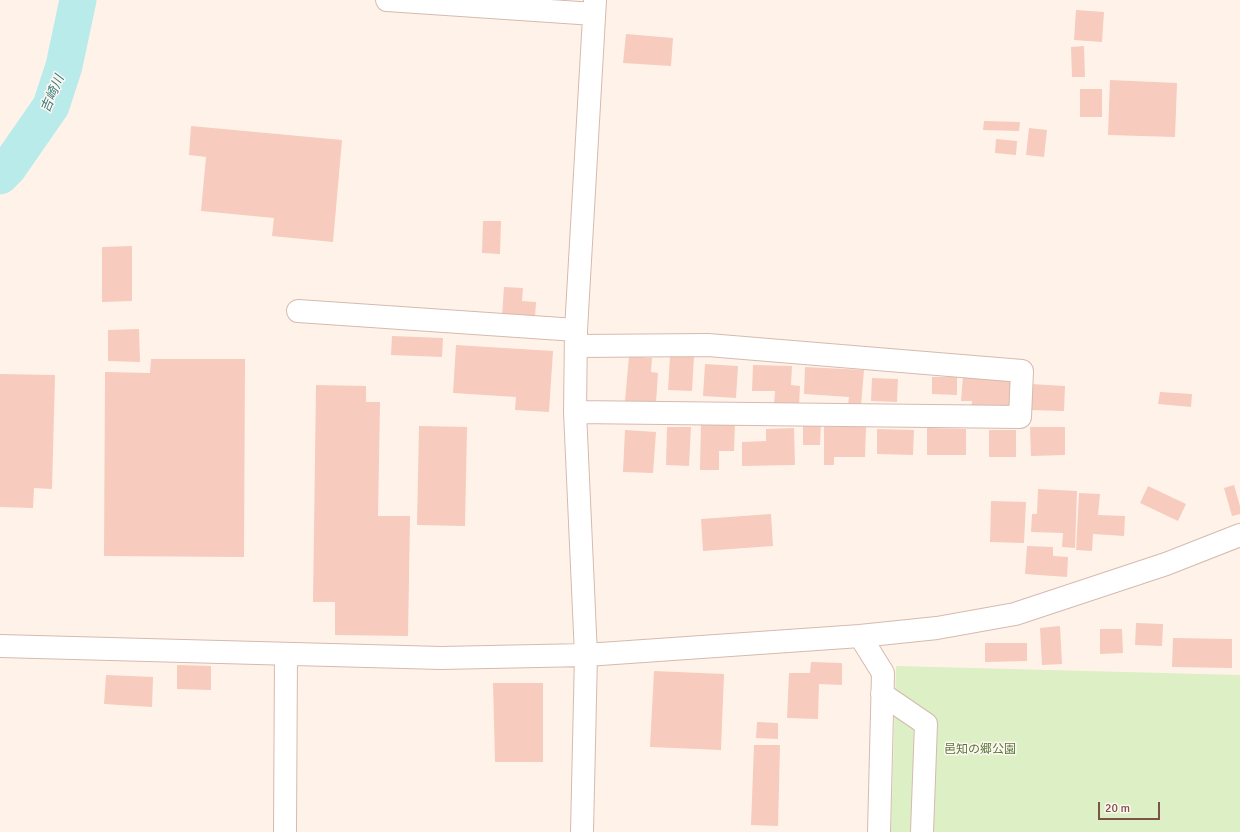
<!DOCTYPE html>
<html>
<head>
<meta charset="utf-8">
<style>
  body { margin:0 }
  #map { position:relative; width:1240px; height:832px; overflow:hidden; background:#fff3e9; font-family:Signika,sans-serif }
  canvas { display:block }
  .scale { position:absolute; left:1098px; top:802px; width:62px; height:18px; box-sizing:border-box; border:2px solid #7d5348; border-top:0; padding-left:5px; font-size:12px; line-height:14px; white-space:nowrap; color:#7d5348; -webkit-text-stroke:3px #fff7f1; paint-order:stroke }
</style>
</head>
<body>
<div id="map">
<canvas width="1240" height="832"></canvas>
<div class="scale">20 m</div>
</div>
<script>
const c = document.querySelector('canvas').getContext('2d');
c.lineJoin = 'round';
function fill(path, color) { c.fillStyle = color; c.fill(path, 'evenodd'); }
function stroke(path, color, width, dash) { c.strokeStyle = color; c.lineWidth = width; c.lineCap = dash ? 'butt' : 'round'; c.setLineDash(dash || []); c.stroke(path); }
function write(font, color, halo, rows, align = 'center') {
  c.font = font + ' Signika,"Noto Sans JP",sans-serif'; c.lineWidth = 3; c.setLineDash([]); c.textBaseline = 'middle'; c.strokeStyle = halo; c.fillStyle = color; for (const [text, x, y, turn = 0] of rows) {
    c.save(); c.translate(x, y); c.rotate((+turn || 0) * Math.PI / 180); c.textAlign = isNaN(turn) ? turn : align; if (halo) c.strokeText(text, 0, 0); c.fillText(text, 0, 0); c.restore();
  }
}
fill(new Path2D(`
  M896,666L1240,675V832H891Z`), '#dcefc5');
stroke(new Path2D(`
  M0,176L8,168L51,106L64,66L78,0`), '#baebeb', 37);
fill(new Path2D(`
  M1076,10L1104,12L1102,42L1074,40Z
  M626,34L673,38L671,66L623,63Z
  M1084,46L1085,77H1072L1071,47Z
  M1110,80L1177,83L1175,137L1108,135Z
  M1080,89H1102V117H1080Z
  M984,121L1020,122L1019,131L983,130Z
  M191,126L342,140L333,242L272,236L274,218L201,211L206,157L189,155Z
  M1029,128L1047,130L1044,157L1026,155Z
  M996,139L1017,141L1016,155L995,153Z
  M483,221H501L500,254L482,253Z
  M132,246V301L102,302V247Z
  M504,287L523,288L522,301L536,302L535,318L502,316Z
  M139,329L140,362L108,361V330Z
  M392,336L443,338L442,357L391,355Z
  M456,345L553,351L549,412L515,410L516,397L453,393Z
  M629,356L652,358L651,372L658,373L656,403L625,401Z
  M670,356L694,357L692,391L668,390Z
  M151,359H245L244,557L104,556L105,372L150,373Z
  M705,364L738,366L736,398L703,396Z
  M753,365L792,366L791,385L800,386L799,406L774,405L775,391H752Z
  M805,367L864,370L861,406L848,405L849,397L804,394Z
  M0,374L55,375L52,489L34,488L33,508L0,507Z
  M963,376L1011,379L1009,412L971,410L972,401H961Z
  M932,377H957V395L932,394Z
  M872,378L898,379L897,402L871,401Z
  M1031,384L1065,386L1064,411L1030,410Z
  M316,385L366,386V402H380L378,516H410L408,636L335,635V602H313Z
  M1160,392L1192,394L1191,407L1158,404Z
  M701,422L735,423L734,451H719V470H700Z
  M803,423H821L820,445H803Z
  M419,426L467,427L465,526L417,525Z
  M667,427H691L689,466L666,465Z
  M824,427H866L865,457H834V465H824Z
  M1030,427H1065V455L1031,456Z
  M794,428L795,465L742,466V442L766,441V429Z
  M927,428L966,429V455H927Z
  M877,429L914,430L913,455L877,454Z
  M625,430L656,432L653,473L623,472Z
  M989,430H1016V457H989Z
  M1234,485L1240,506V514L1232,516L1224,488Z
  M1148,486L1186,504L1178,521L1140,503Z
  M1038,489L1077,491L1075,548L1062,547L1063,533L1031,532L1032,514H1037Z
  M1079,493L1100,494L1098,515L1125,516L1124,536L1093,534L1092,551L1076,550Z
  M991,501L1026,502L1024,543L990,542Z
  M771,514L773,546L703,551L701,519Z
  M1027,546L1053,547V556L1068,557L1067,577L1025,574Z
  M1136,623L1163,624L1162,646L1135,645Z
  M1060,626L1062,664L1042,665L1040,628Z
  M1100,629H1122L1123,653L1100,654Z
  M1173,638L1232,639V668L1172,667Z
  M985,643H1027V661L985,662Z
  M811,662L842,663V685L819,684L818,719L787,718L789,673H810Z
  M177,665L211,666V690L177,689Z
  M654,671L724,674L721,750L650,747Z
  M106,675L153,677L152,707L104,704Z
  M493,683H543V762H495Z
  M757,722L778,723V739L756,738Z
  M754,745H780L778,826L751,825Z`), '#f7cbbd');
const minor = new Path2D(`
  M387,0L594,14
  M298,311L576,330
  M575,412L1020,417L1022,371L708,345L577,346
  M860,636L883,673L879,832
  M0,646L441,658L586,655L860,636L937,628L1015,614L1166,564L1240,535
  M882,694L926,724L922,832
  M285,832L286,654
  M582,832L586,655L575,412L576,330L595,0`);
stroke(minor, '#d5baaf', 24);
stroke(minor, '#fff', 22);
write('12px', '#567739', '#fff7f1', [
  ["邑知の郷公園",980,750]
]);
write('italic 13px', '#377b7c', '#fff7f1', [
  ["吉崎川",53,94,-67]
]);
</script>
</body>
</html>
